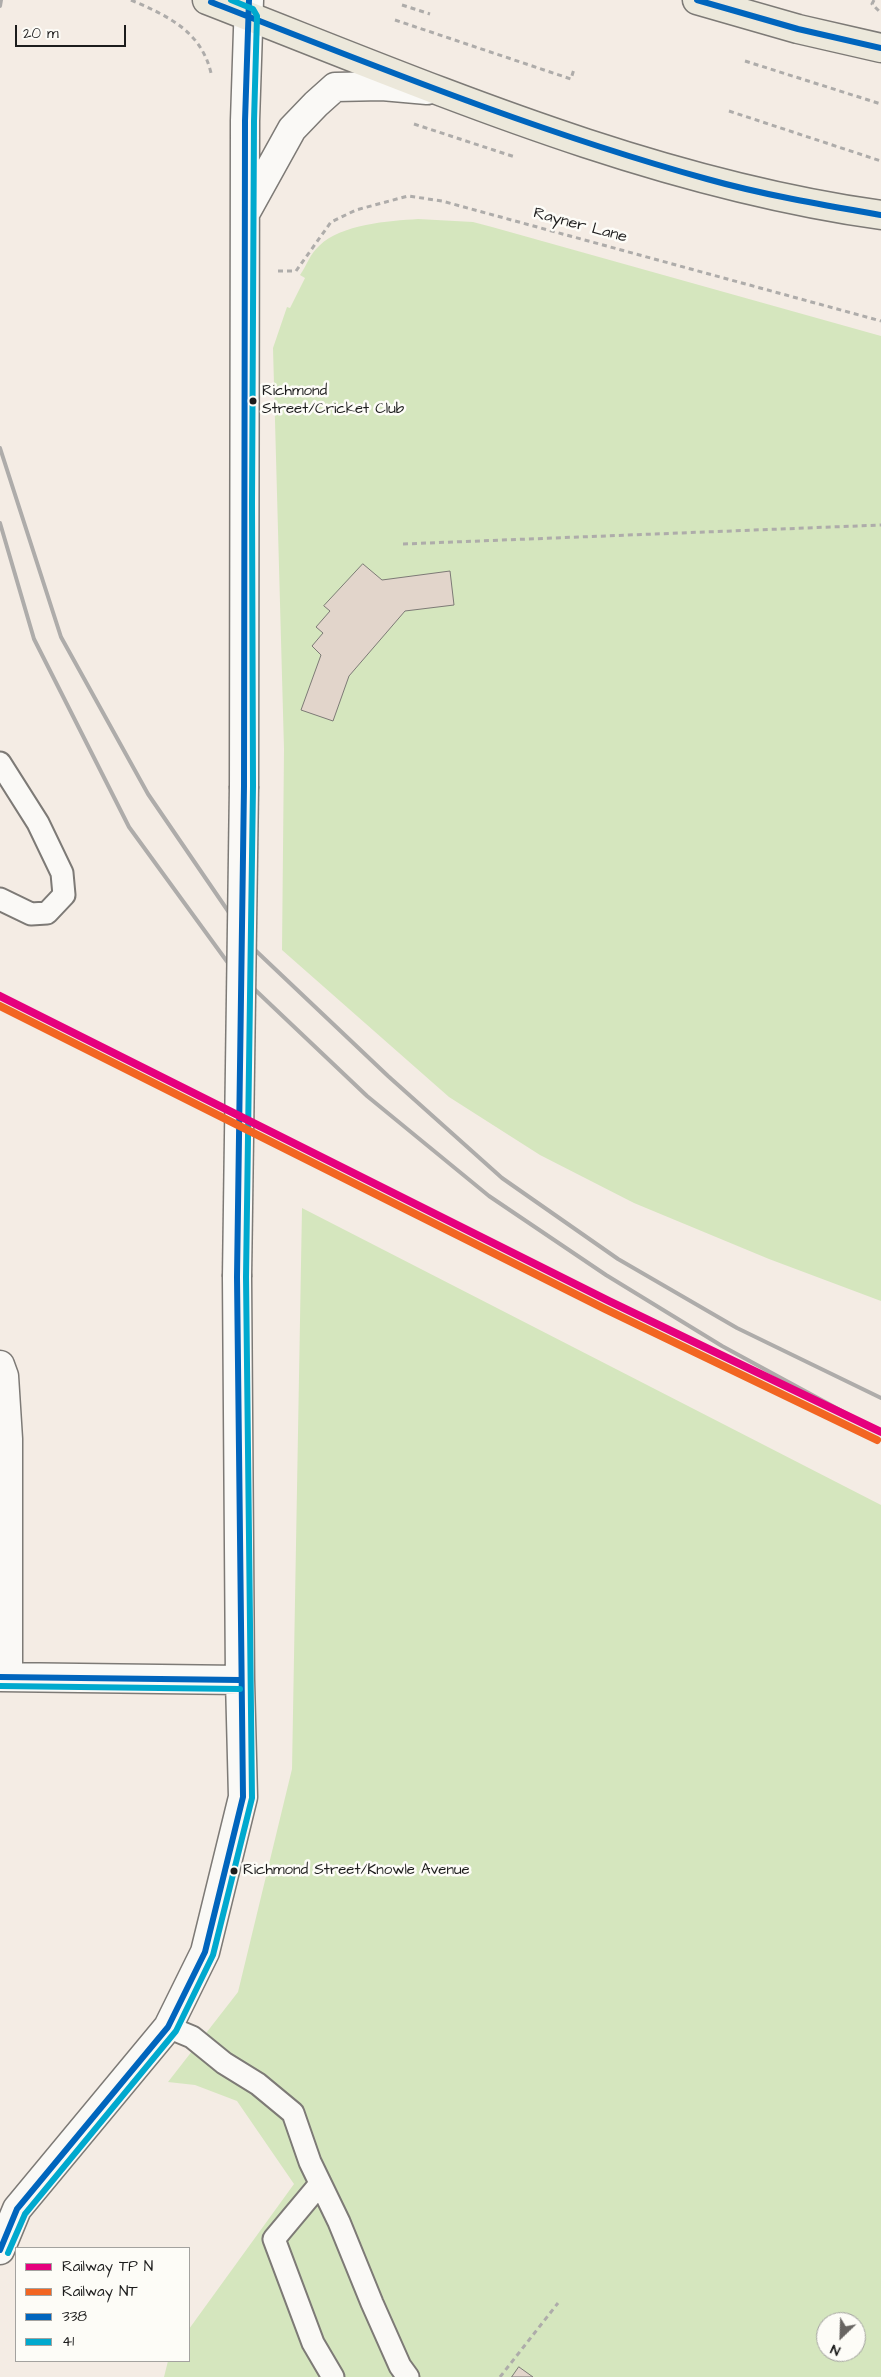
<!DOCTYPE html>
<html>
<head>
<meta charset="utf-8">
<style>
  body { margin:0 }
  #map { position:relative; width:881px; height:2377px; overflow:hidden; background:#f4ece4; font-family:"Architects Daughter",sans-serif }
  canvas { display:block }
  .legend { position:absolute; left:15px; top:2247px; width:175px; height:115px; box-sizing:border-box; background:#fdfcf7; border:1px solid #a3a29f; margin:0; padding:6px 9px; list-style:none; font-size:15px; color:#1c1c1c }
  .legend li { display:flex; align-items:center; gap:10px; height:25px }
  .legend b { width:25px; border:1px solid #a3a29f }
  .north { position:absolute; left:816px; top:2312px; width:50px; height:50px; box-sizing:border-box; background:#fdfcf7; border:1px solid #a3a29f; border-radius:50%; rotate:204deg; font-size:14px; font-weight:700; line-height:20px; text-align:center; color:#1c1c1c }
  .north::after { content:''; display:block; margin:auto; width:18px; height:22px; background:#686562; clip-path:polygon(50% 0,100% 100%,50% 72%,0 100%) }
  .scale { position:absolute; left:15px; top:25px; width:111px; height:22px; box-sizing:border-box; border:2px solid #1c1c1c; border-top:0; padding-left:6px; font-size:15px; line-height:18px; white-space:nowrap; color:#1c1c1c; -webkit-text-stroke:4px #fdfcf7; paint-order:stroke }
</style>
</head>
<body>
<div id="map">
<canvas width="881" height="2377"></canvas>
<ul class="legend">
<li><b style="height:6px;background:#e5007d"></b>Railway TP N</li>
<li><b style="height:6px;background:#f26522"></b>Railway NT</li>
<li><b style="height:6px;background:#0065bd"></b>338</li>
<li><b style="height:6px;background:#00a9ce"></b>41</li>
</ul>
<div class="north">N</div>
<div class="scale">20 m</div>
</div>
<script>
const c = document.querySelector('canvas').getContext('2d');
c.lineJoin = 'round';
function fill(path, color) { c.fillStyle = color; c.fill(path, 'evenodd'); }
function stroke(path, color, width, dash) { c.strokeStyle = color; c.lineWidth = width; c.lineCap = dash ? 'butt' : 'round'; c.setLineDash(dash || []); c.stroke(path); }
function write(font, color, halo, rows, align = 'center') {
  c.font = font + ' "Architects Daughter",sans-serif'; c.lineWidth = 5; c.setLineDash([]); c.textBaseline = 'middle'; c.strokeStyle = halo; c.fillStyle = color; for (const [text, x, y, turn = 0] of rows) {
    c.save(); c.translate(x, y); c.rotate((+turn || 0) * Math.PI / 180); c.textAlign = isNaN(turn) ? turn : align; if (halo) c.strokeText(text, 0, 0); c.fillText(text, 0, 0); c.restore();
  }
}
fill(new Path2D(`
  M418,219L473,222L492,227L881,336V1301L769,1259L634,1203L540,1155L449,1097L282,950L284,749L273,348L287,307L290,308L305,278L300,275C307,265 310,254 319,246C341,224 389,221 418,219Z
  M302,1208L881,1505V2377H164L168,2361H189V2329L294,2184L237,2101L195,2085L168,2082L238,1992L292,1769ZM826,2322H856V2352H826Z`), '#d5e6be');
const building = new Path2D(`
  M363,564L382,580L450,571L454,605L405,611L349,676L333,721L301,710L321,655L312,646L323,633L316,627L330,611L324,606Z
  M519,2367L533,2377H512Z`);
fill(building, '#e2d5cb');
stroke(building, '#7d7a76', 1);
const service = new Path2D(`
  M0,763L38,823L62,873L64,895L47,913L31,914L0,899
  M168,2027L192,2037L224,2063L258,2084L293,2113L310,2162L339,2222L372,2303L400,2366L408,2377
  M320,2184L274,2239L313,2343L333,2377`);
const minor = new Path2D(`
  M246,212L292,129L316,104L335,87L382,86L427,90
  M244,786L245,121L249,0
  M0,1365L4,1376L8,1439V1677
  M0,1677L240,1680
  M0,2250L17,2209L168,2027L205,1952L243,1797L240,1680L237,1277`);
const trunk = new Path2D(`
  M207,0C426,85 646,182 881,215
  M697,0L798,29L881,48`);
stroke(service, '#7d7a76', 25);
stroke(minor, '#7d7a76', 31);
stroke(trunk, '#7d7a76', 31);
stroke(new Path2D(`
  M131,0C168,16 201,31 211,73
  M874,0L872,4L881,13
  M402,5L430,14
  M395,20L571,79L574,69
  M745,61L881,104
  M729,111L881,161
  M414,124L515,157
  M278,271H296L331,222L356,210L408,196L442,201L881,321
  M403,544L881,525
  M500,2377L558,2303`), '#aeacaa', 3, [5, 4]);
stroke(service, '#faf9f6', 21);
stroke(minor, '#faf9f6', 28);
stroke(trunk, '#ece8db', 28);
stroke(new Path2D(`
  M0,6L1,0
  M0,448L61,637L148,794L254,949L388,1076L502,1178L618,1259L737,1328L881,1398
  M0,523L34,639L129,827L231,967L367,1096L489,1196L606,1275L722,1346L875,1429`), '#aeacaa', 4);
const minorBridge = new Path2D(`
  M237,1277L244,786`);
stroke(minorBridge, '#7d7a76', 31, []);
stroke(minorBridge, '#faf9f6', 28);
stroke(new Path2D(`
  M697,0L798,29L881,48
  M211,2C375,66 537,132 707,179C764,195 823,205 881,215
  M0,1677L240,1680
  M0,2250L17,2209L168,2027L205,1952L243,1797L237,1277L244,786L245,121L249,0`), '#0065bd', 6);
stroke(new Path2D(`
  M0,1686L240,1689
  M8,2253L25,2214L176,2031L213,1955L252,1798L246,1277L253,786L252,503L254,121L257,16L253,9L231,0`), '#00a9ce', 6);
stroke(new Path2D(`
  M0,996L609,1301L881,1432`), '#e5007d', 8);
stroke(new Path2D(`
  M0,1006L605,1309L877,1440`), '#f26522', 8);
for (const [x, y, r, color] of [
  [253,401,4.5,"#1c1c1c"],
  [234,1871,4.5,"#1c1c1c"]
]) { const dot = new Path2D(); dot.arc(x, y, r, 0, 2 * Math.PI); c.fillStyle = color; c.fill(dot); stroke(dot, '#fdfcf7', 2); }
write('15px', '#1c1c1c', '#fdfcf7', [
  ["Richmond",262,392],
  ["Street/Cricket Club",262,410],
  ["Richmond Street/Knowle Avenue",243,1871]
], 'left');
write('16px', '#1c1c1c', '#fdfcf7', [
  ["Rayner Lane",580,226,15]
]);
</script>
</body>
</html>
